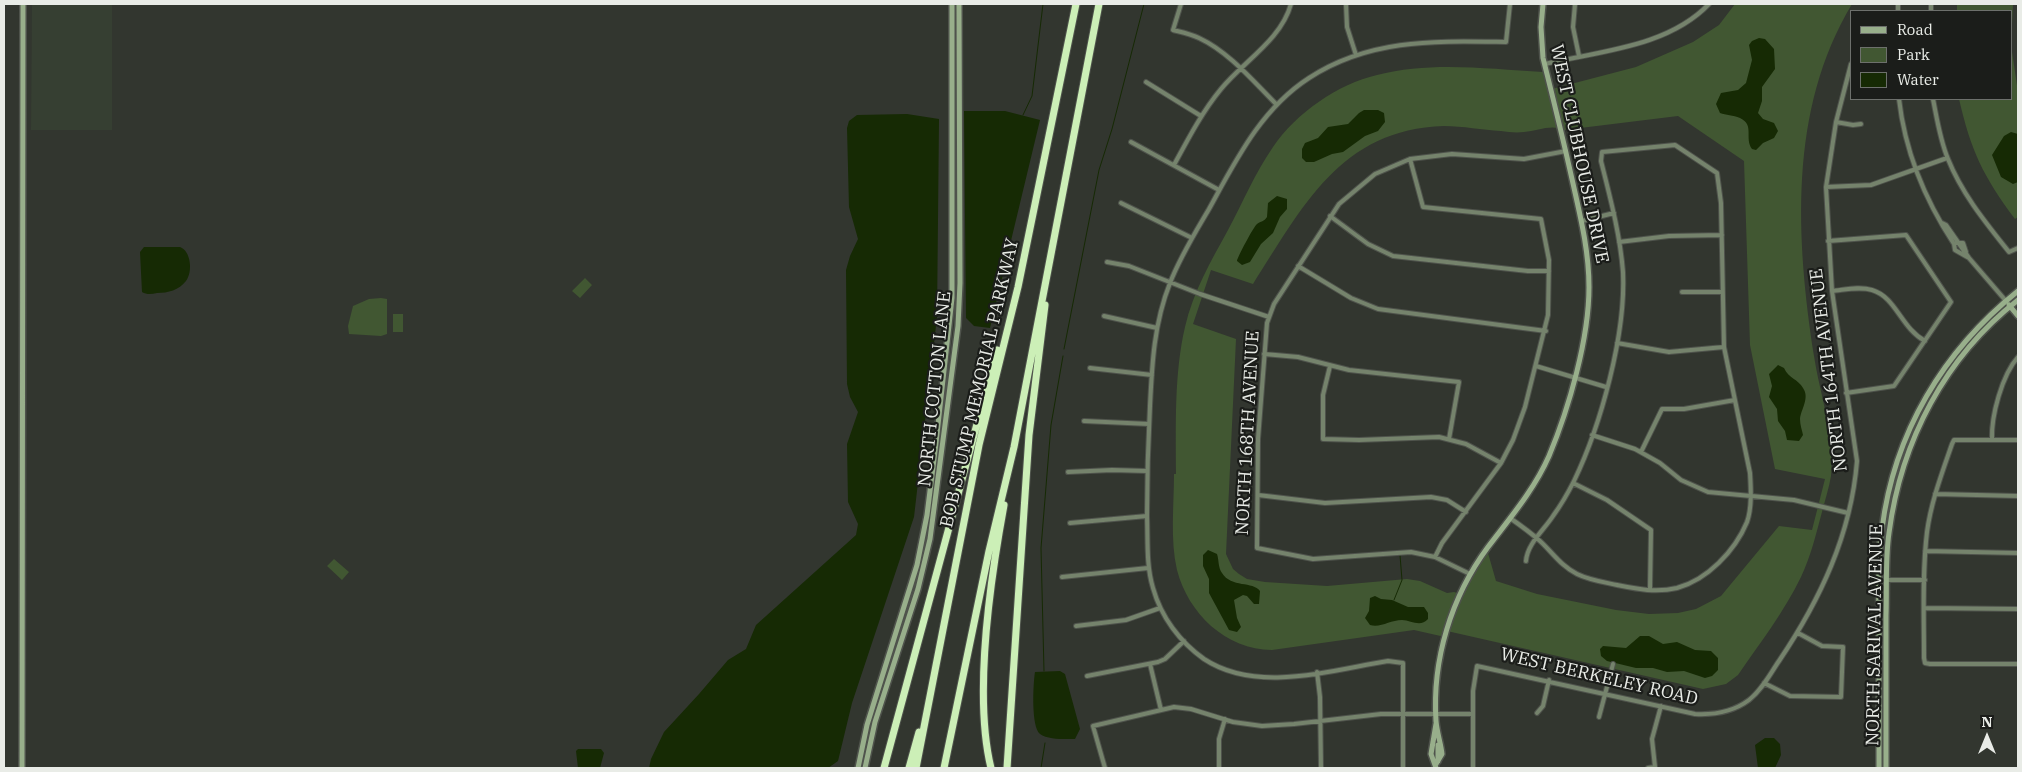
<!DOCTYPE html>
<html>
<head>
<meta charset="utf-8">
<style>
  body { margin:0 }
  #map { position:relative; width:2022px; height:772px; overflow:hidden; background:#32362f; font-family:"IBM Plex Serif",serif }
  canvas { display:block }
  .frame { position:absolute; inset:0; border:5px solid #e9ece7; pointer-events:none }
  .legend { position:absolute; left:1850px; top:10px; width:162px; height:90px; box-sizing:border-box; background:#1b1d1a; border:1px solid #6d706c; margin:0; padding:6px 9px; list-style:none; font-size:15px; color:#e9ece7 }
  .legend li { display:flex; align-items:center; gap:10px; height:25px }
  .legend b { width:25px; border:1px solid #6d706c }
  .north { position:absolute; left:1962px; top:712px; width:50px; height:50px; -webkit-text-stroke:4px #1b1d1a; paint-order:stroke; rotate:0deg; font-size:14px; font-weight:700; line-height:20px; text-align:center; color:#e9ece7 }
  .north::after { content:''; display:block; margin:auto; width:18px; height:22px; background:#e9ece7; clip-path:polygon(50% 0,100% 100%,50% 72%,0 100%) }
</style>
</head>
<body>
<div id="map">
<canvas width="2022" height="772"></canvas>
<div class="frame"></div>
<ul class="legend">
<li><b style="height:6px;background:#98af8b"></b>Road</li>
<li><b style="height:14px;background:#415732"></b>Park</li>
<li><b style="height:14px;background:#162a04"></b>Water</li>
</ul>
<div class="north">N</div>
</div>
<script>
const c = document.querySelector('canvas').getContext('2d');
c.lineJoin = 'round';
function fill(path, color) { c.fillStyle = color; c.fill(path, 'evenodd'); }
function stroke(path, color, width, dash) { c.strokeStyle = color; c.lineWidth = width; c.lineCap = dash ? 'butt' : 'round'; c.setLineDash(dash || []); c.stroke(path); }
function write(font, color, halo, rows, align = 'center') {
  c.font = font + ' "IBM Plex Serif",serif'; c.lineWidth = 4.5; c.setLineDash([]); c.textBaseline = 'middle'; c.strokeStyle = halo; c.fillStyle = color; for (const [text, x, y, turn = 0] of rows) {
    c.save(); c.translate(x, y); c.rotate((+turn || 0) * Math.PI / 180); c.textAlign = isNaN(turn) ? turn : align; if (halo) c.strokeText(text, 0, 0); c.fillText(text, 0, 0); c.restore();
  }
}
fill(new Path2D(`
  M32,4H112V130H31Z`), '#363f32');
fill(new Path2D(`
  M1735,4H1852C1788,110 1796,239 1814,356C1820,395 1835,436 1831,476C1829,488 1825,500 1822,512C1816,534 1811,556 1801,577C1784,612 1760,643 1738,675L1726,684L1703,689L1447,631L1445,637L1414,630L1272,650C1226,650 1188,613 1177,570C1170,540 1174,505 1174,474H1176C1176,426 1174,374 1185,327C1193,292 1211,261 1228,230C1243,202 1255,173 1273,147C1296,113 1338,84 1377,75C1431,61 1488,69 1543,72L1548,90L1636,67L1693,42L1719,25ZM1678,116L1744,161L1750,345L1775,469L1825,479L1812,530L1779,526L1721,596L1696,609L1678,613L1649,614L1616,610L1537,594L1496,581L1488,553L1485,551L1460,594L1454,592L1447,593L1420,581L1407,579L1327,586L1265,582L1247,579L1239,574L1233,569L1226,554L1236,339L1193,324L1211,270L1253,284C1302,208 1340,129 1444,126C1463,126 1482,130 1501,131C1508,132 1516,133 1524,132C1538,131 1551,124 1564,130Z
  M1957,4H2013L2011,45L2018,92V217L2015,219C1983,176 1971,151 1959,99H2011V11H1957Z
  M585,278L592,285L580,298L572,291Z
  M381,298L387,299V334L381,336L349,334L348,326L353,306L369,299Z
  M393,314H403V332H393Z
  M334,559L349,572L342,580L327,566Z`), '#415732');
fill(new Path2D(`
  M1759,38L1765,39L1774,49L1775,69L1762,87V101L1758,113L1763,119L1774,123L1778,131L1774,138L1763,143L1756,150L1752,149C1744,138 1755,125 1740,118C1733,115 1726,115 1720,113L1716,104L1721,93L1738,90L1746,83L1752,60L1749,45L1752,41Z
  M1364,110H1378L1384,113L1385,122L1378,131L1365,136L1343,152L1332,154L1314,162H1306L1302,158V149L1305,143L1318,138L1328,127L1348,124L1359,113Z
  M964,111H1005L1040,120L990,328L974,326L966,318Z
  M907,114L939,119L937,317L914,517L852,703L838,761L828,768H649L651,759L664,732L699,694L728,660L746,649L756,625L856,535L858,524L848,502L847,444L858,412L850,397L847,384L846,270L850,256L858,239L849,207L847,128L849,121L857,115Z
  M2011,132L2018,134V182L2013,184L2001,177L1992,155L2004,136Z
  M1277,196L1287,199V209L1280,217L1273,233L1261,244L1250,262L1242,265L1237,261C1237,258 1254,226 1257,224C1261,221 1264,222 1267,217L1268,203Z
  M144,247H180C191,251 193,272 186,281C179,290 168,293 157,293C152,294 147,295 142,292L140,252Z
  M1778,365L1784,368C1789,379 1798,379 1803,388C1810,398 1801,409 1800,419C1800,425 1802,430 1803,435L1799,441L1787,440L1785,431L1778,421L1777,409L1769,397L1772,386L1769,374Z
  M1208,550L1217,554C1219,560 1218,568 1222,573C1231,588 1253,581 1260,591L1259,604H1254L1247,596L1243,595L1234,600L1237,618L1241,627L1237,632L1229,630L1209,593V579L1203,566V555Z
  M1375,596L1381,599L1392,600L1408,607H1424L1428,613V619C1420,628 1411,620 1402,620C1390,620 1381,628 1370,625L1365,618L1369,611L1370,598Z
  M1640,636H1649L1663,644L1677,642L1695,650L1711,651L1718,658V670L1712,676L1705,678L1684,671L1667,672L1653,668H1636L1607,661L1601,656L1600,649L1603,646L1626,648Z
  M1060,671L1065,674L1080,729L1075,739C1066,739 1048,740 1040,734C1031,727 1033,684 1035,672Z
  M1765,738H1774L1780,744L1781,755L1775,768H1758L1755,745Z
  M578,749H601L604,753L600,768H578L576,751Z`), '#162a04');
stroke(new Path2D(`
  M1023,115L1032,96L1043,4
  M1064,349L1099,170L1112,129L1144,4
  M1394,600L1402,580L1400,555
  M1044,671L1041,548L1051,425L1063,356
  M1041,768L1045,743`), '#162a04', 1);
const street = new Path2D(`
  M1181,4L1173,30C1181,32 1191,34 1199,38C1229,52 1253,81 1276,104
  M1346,4L1347,27L1356,55
  M1575,4L1573,27L1579,56
  M1898,4V11
  M1931,11V4
  M1545,64C1600,51 1668,47 1709,4
  M1146,82L1201,116
  M1899,99C1905,152 1925,200 1954,244L1955,250L1969,258
  M1933,99C1937,119 1940,140 1948,159C1962,194 1986,223 2009,252L2018,248
  M1836,122L1853,125L1861,124
  M1131,142L1219,190
  M1410,159L1423,207L1541,219L1549,260L1548,315L1525,407L1513,440L1501,463L1442,543L1435,557
  M1174,165C1188,139 1202,112 1221,89C1244,61 1281,40 1291,4
  M1826,187L1871,185L1947,158
  M1121,203L1192,238
  M1330,216L1368,244L1393,256L1528,271H1549
  M1582,221L1614,213
  M1942,223L1946,225L1969,258L2006,301
  M1828,241L1906,235L1951,302L1894,386L1846,393
  M1619,242L1669,236L1722,235
  M1956,243H1963L1966,252
  M1107,262L1129,266L1200,294L1269,317
  M1298,266L1351,298L1378,309L1546,331
  M1832,291C1844,290 1859,286 1872,290C1896,297 1901,328 1925,341
  M1682,292H1722
  M1104,316L1157,328
  M1617,343L1669,352L1724,347
  M1264,354L1298,357L1349,370L1459,382L1449,439
  M1330,366L1323,395V439L1359,440L1439,437L1466,444L1501,463
  M1536,366L1606,387
  M1090,368L1152,375
  M1084,421L1149,424
  M1592,435L1635,449L1660,463L1681,480L1708,492L1794,500L1848,513
  M1992,440C1991,416 2002,375 2018,357
  M2018,440H1954L1952,444C1942,473 1931,502 1927,532C1922,574 1924,617 1924,658L1925,663L1930,664H2018
  M1641,452L1662,409H1684L1735,400
  M1068,472L1112,470L1147,471
  M1573,483L1607,500L1651,530L1650,590
  M1935,494L2018,496
  M1258,495L1325,503L1431,497L1447,500L1466,512
  M1510,518C1520,525 1531,533 1540,541C1553,553 1561,566 1577,574C1589,580 1603,582 1617,585C1637,589 1656,593 1677,588C1707,580 1735,551 1747,522C1752,508 1751,489 1750,473L1724,347L1721,203L1717,173L1675,145L1602,152L1601,161C1610,197 1620,234 1623,272C1626,334 1601,425 1574,481C1568,493 1561,505 1553,516C1544,530 1527,544 1526,561
  M1070,523L1147,516
  M1925,551L2018,553
  M1470,574L1435,557L1411,552L1313,559L1257,548L1258,439L1267,323L1274,304L1339,204L1375,174L1410,159L1452,154L1524,159L1566,151
  M1062,577L1148,568
  M1887,580H1925
  M1924,608L2018,609
  M1076,626L1126,620L1160,608
  M1150,664L1161,710
  M1317,672L1320,697L1321,768
  M1087,676L1158,662L1165,659L1184,641
  M1764,683L1790,696L1841,697L1843,647L1822,646L1798,633
  M1537,713L1543,706L1549,680
  M1599,717L1613,664
  M1105,768L1093,726L1174,707L1191,709L1233,722L1262,726L1294,724L1381,714H1473
  M1219,768V739L1225,719
  M1403,768V663L1388,661C1331,670 1257,694 1204,659C1180,642 1161,617 1153,588C1146,565 1148,540 1147,516C1147,479 1148,443 1150,406C1152,364 1154,323 1170,283C1180,257 1195,233 1209,209C1236,160 1261,109 1309,78C1370,38 1437,41 1506,42L1510,4
  M1473,768V691L1477,666L1695,714C1714,715 1733,712 1749,700C1762,690 1770,674 1779,661C1820,600 1851,535 1857,461L1832,291L1826,187L1836,122L1851,64
  M1648,768L1655,767L1652,739L1661,706`);
const secondary = new Path2D(`
  M2009,305L2018,316
  M1436,724L1431,754L1436,768
  M1438,761V745
  M1436,764L1442,754C1441,744 1437,733 1436,721C1432,660 1451,597 1488,547C1510,518 1534,490 1549,456C1569,408 1589,339 1589,287C1589,250 1580,215 1572,179C1563,139 1553,98 1543,58L1541,27L1543,4
  M22,768L23,4
  M858,768L867,725L917,565L927,515L936,443L952,298V4
  M865,768L875,722L918,589L930,539L958,326L960,283L959,4
  M1879,768C1879,720 1879,672 1879,624C1879,592 1877,560 1882,529C1894,433 1943,351 2018,291
  M1886,768C1886,718 1886,667 1886,616C1887,589 1885,560 1889,533C1901,441 1945,357 2018,300`);
const highway = new Path2D(`
  M884,768L997,350
  M909,768L919,732
  M916,768L979,445L1018,287L1076,4
  M944,768L989,551L1014,447L1099,4
  M991,768C973,694 990,581 1004,505
  M1007,768L1029,435L1045,305`);
stroke(street, '#4f534c', 6);
stroke(secondary, '#4f534c', 8);
stroke(highway, '#4f534c', 9);
stroke(street, '#75836c', 4);
stroke(secondary, '#98af8b', 5);
stroke(highway, '#ccefb7', 7);
write('18px', '#e9ece7', '#1b1d1a', [
  ["WEST CLUBHOUSE DRIVE",1579,154,78],
  ["NORTH 164TH AVENUE",1829,370,-97],
  ["BOB STUMP MEMORIAL PARKWAY",980,383,-77],
  ["NORTH COTTON LANE",935,389,-84],
  ["NORTH 168TH AVENUE",1248,433,-87],
  ["NORTH SARIVAL AVENUE",1875,635,-89],
  ["WEST BERKELEY ROAD",1599,677,13]
]);
</script>
</body>
</html>
